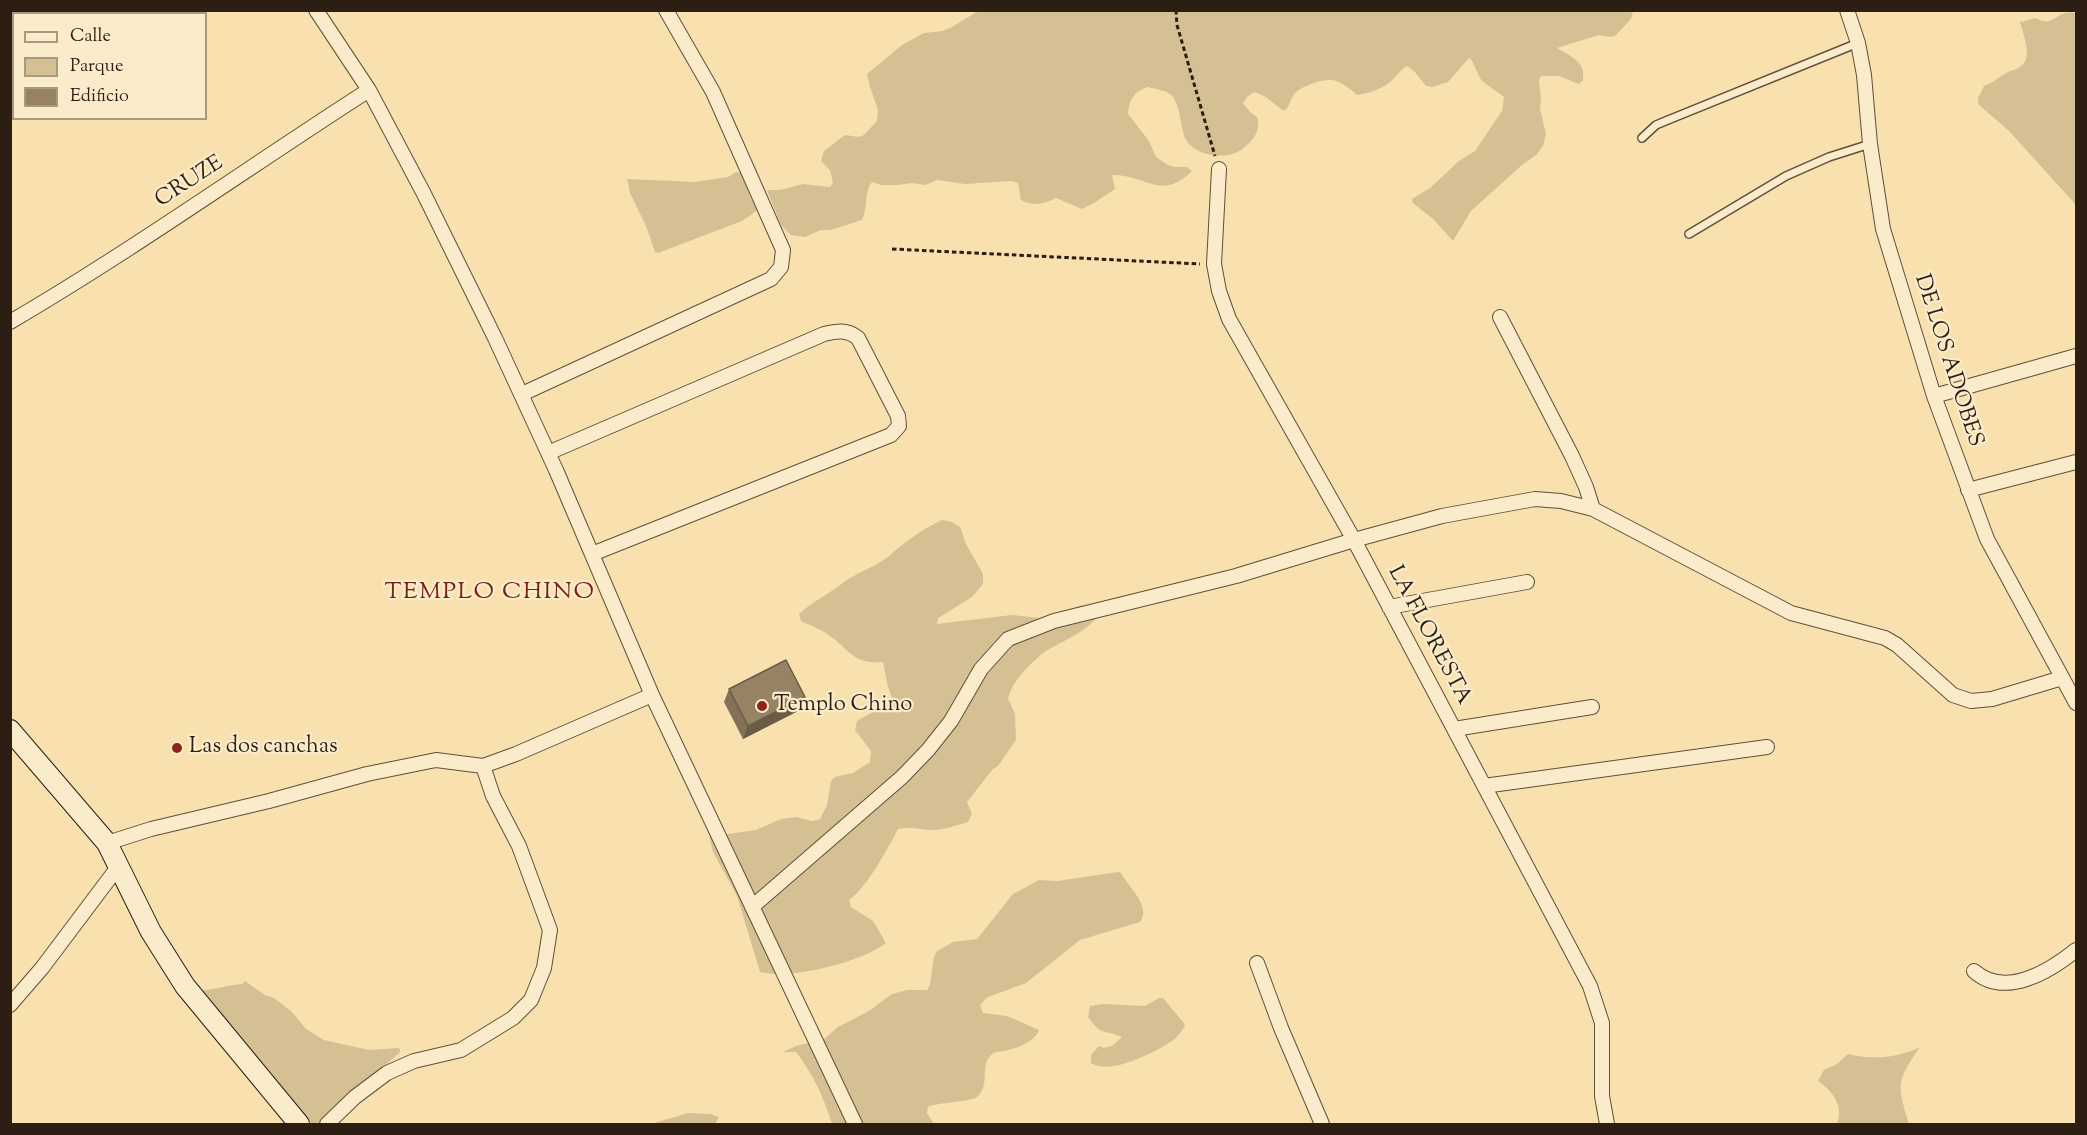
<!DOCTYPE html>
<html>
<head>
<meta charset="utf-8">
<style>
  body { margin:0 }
  #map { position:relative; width:2087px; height:1135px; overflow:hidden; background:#f8e1ae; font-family:"Sorts Mill Goudy",serif }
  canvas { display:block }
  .frame { position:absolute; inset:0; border:12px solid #2d1e14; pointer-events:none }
  .legend { position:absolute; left:12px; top:12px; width:195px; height:108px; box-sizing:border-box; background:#faecca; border:2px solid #a89a81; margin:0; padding:8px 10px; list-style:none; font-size:18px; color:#2d1e14 }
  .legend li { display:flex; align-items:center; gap:12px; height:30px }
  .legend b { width:30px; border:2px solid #a89a81 }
</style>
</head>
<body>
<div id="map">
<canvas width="2087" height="1135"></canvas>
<div class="frame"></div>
<ul class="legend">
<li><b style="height:8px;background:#faecca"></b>Calle</li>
<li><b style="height:16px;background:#d5c094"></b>Parque</li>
<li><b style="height:16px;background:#978364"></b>Edificio</li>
</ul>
</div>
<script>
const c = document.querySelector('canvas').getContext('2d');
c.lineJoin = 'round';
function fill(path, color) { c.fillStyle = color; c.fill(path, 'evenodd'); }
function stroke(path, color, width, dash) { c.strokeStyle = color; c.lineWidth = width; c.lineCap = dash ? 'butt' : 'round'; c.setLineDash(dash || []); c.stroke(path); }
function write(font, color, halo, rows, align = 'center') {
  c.font = font + ' "Sorts Mill Goudy",serif'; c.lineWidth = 4.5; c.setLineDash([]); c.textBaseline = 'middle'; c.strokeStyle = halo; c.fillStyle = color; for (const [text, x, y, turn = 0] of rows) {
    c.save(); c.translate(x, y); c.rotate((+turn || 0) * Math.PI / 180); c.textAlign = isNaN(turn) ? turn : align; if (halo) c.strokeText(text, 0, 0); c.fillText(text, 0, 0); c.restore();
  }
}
fill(new Path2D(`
  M978,11H1633L1631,19L1615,36L1610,37L1599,35L1557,48C1570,56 1586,61 1583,80L1579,84L1559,76H1541L1539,80L1541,100L1540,109L1546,134L1543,146L1536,155L1522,165L1471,211L1453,241L1433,219L1413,203L1412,199L1430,188L1459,161L1475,151L1502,111L1504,97L1481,80L1471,59L1469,58L1448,82L1433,87L1426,86L1414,71L1407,66C1400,70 1396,77 1389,83C1379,90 1369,93 1357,95C1350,89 1341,81 1332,80C1322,79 1304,85 1296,92C1290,97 1291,106 1284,111C1273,104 1267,95 1254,92L1247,97L1243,103L1250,112L1257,117C1260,125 1257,136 1250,142C1246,146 1241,151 1235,153C1220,159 1193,155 1185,138C1180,125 1181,109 1173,97C1168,90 1155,89 1148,87C1134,91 1129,100 1128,114L1149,141L1156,157L1168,165L1175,167H1187L1192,171C1160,202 1146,174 1112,175L1115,189L1094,203L1082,209L1056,198C1044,204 1033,207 1021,200L1018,183L1011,181L965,184L937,180L925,185L912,183L897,185H881L872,182C864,192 868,208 862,220L831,230H821L805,237L791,235L781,225L767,190H780L803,184L830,187L833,183L830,170L821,161L824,151L845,135L859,137L864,135L877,121L878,110L870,87L867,74L902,45L924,33L943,31L952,27Z
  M2076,13V205L2009,131L1978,104V98L1984,86C1994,83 1999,76 2008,72C2012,70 2018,69 2021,66C2034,57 2022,33 2020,21L2022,22L2035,18C2051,26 2053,17 2065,13C2069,12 2073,13 2076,13Z
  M736,172L742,173L751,199L758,206V210L742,221L658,253L655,252L646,226L630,193L627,179L695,182L728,177Z
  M942,520L952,522L960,527L966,544L983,574V584L972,597L938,618L937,624L1012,615L1040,618L1083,605L1101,608C1095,631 1059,641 1042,654C1028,666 1013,680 1008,698L1015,714L1016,740L998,766L993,769L967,802L972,814L968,822C959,825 942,830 933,830C921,830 911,826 898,829C888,848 866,889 849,900L851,907L873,921L886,943C862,962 790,980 760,972L737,896L713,852L709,835L711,837L716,834L721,835L756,830L781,819L796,817L812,821L820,819L827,805L831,781L835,777L853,773L870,762L871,751L855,730L857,721L887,704L892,698L888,687L883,662C855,664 853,654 834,639C825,631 812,626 801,621L799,614C810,604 821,598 833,590C840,586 845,580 852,577C864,570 878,565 889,556C905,542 922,529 942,520Z
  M1118,872L1121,873C1128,887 1152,906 1140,922L1080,940L1026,983L988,997L980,1005L983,1013L1007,1016L1039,1030C1034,1043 1017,1048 1004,1051C1000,1052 995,1051 991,1055C979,1067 991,1085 977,1097C971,1102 938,1102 928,1107L927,1113L934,1124H832C824,1098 813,1074 796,1052H783L796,1046L824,1039L838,1027L869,1011L892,994L907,990H927C934,981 930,962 937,951L953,942L977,939L1013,894L1039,880L1057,881Z
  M245,981L265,995L274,998L292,1012L306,1029L324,1040L369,1050L398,1048L400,1049V1052L366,1083L333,1108L317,1124H295L197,990C213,991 226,985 242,984Z
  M1159,998H1163L1183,1022L1185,1026C1181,1031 1178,1037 1172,1041C1155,1052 1110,1076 1091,1063V1055L1099,1046L1104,1048L1112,1046L1122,1037C1104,1029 1102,1037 1088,1017L1090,1006L1103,1004L1145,1006Z
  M1920,1047C1896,1081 1897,1085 1909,1124H1837C1844,1107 1833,1091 1818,1081L1824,1070L1837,1064L1848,1054C1871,1060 1898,1058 1920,1047Z
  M688,1113L711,1114L719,1117L715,1124H651Z`), '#d5c094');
const lane = new Path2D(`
  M1642,138L1656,125L1668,120L1858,43
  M1689,234L1786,176L1829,157L1870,144`);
const street = new Path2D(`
  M316,10L369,90L424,194L495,338L556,470L652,695L855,1124
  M1847,10L1858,43L1864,75L1870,144L1883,229L1934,396L1987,539L2076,703
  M1219,169L1214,264L1219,291L1229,319L1354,540L1590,986L1602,1023V1096L1607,1124
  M1500,317L1572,456L1586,487L1593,509
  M10,322C133,250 249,167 369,90
  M522,394L771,279L781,267L783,250L713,92L666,10
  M1934,396L2076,356
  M548,453L824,334C837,331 847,329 858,338L898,416L899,426L891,435L592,554
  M1968,490L2076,462
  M1389,607L1527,582
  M1454,729L1592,707
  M1484,786L1767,747
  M107,843L151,829L269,801L367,774L436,760L483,766L516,754L652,695
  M752,907L902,777L928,750L951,721L981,669L1008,639L1054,621L1236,576L1354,540L1442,516L1535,499L1561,501L1593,509L1791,613L1885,638L1897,645L1953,695L1971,701L1992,699L2062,678
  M1257,963L1281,1028L1322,1124
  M1974,971C2005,999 2050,971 2076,950
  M10,1005L42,968L118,867
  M327,1124L355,1097L387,1073L414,1061L461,1050L513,1018L531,1000L544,968L550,930L519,846L493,796L483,766`);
const secondary = new Path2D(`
  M10,730L107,843L151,932L185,986L299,1124`);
stroke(lane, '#604f3a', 10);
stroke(street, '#604f3a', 16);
stroke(secondary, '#2d1e14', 22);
stroke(new Path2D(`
  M1176,10L1177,25L1215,156
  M892,249L1200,264`), '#2d1e14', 3, [4.5, 3]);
stroke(lane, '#faecca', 7);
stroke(street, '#faecca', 14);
stroke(secondary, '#faecca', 20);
fill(new Path2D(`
  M729,689L800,710L743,739L724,702Z`), '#827156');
fill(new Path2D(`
  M805,697L800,710L743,739L748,726Z`), '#6a5c46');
const building = new Path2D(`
  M786,660L805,697L748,726L729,689Z`);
fill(building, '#978364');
stroke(building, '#6a5c46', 1.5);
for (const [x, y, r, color] of [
  [762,706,6,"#8f2418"],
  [177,748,6,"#8f2418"]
]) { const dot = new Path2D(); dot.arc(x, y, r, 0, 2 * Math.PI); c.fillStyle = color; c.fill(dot); stroke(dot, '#faecca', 2); }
write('22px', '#2d1e14', '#faecca', [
  ["CRUZE",190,183,-33],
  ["DE LOS ADOBES",1947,361,72],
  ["LA FLORESTA",1428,636,62]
]);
write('22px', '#2d1e14', '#faecca', [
  ["Templo Chino",774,706],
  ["Las dos canchas",189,748]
], 'left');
c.letterSpacing = '1.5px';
write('24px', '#7a1f14', '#faecca', [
  ["TEMPLO CHINO",490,594]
]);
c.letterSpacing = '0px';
</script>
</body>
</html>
